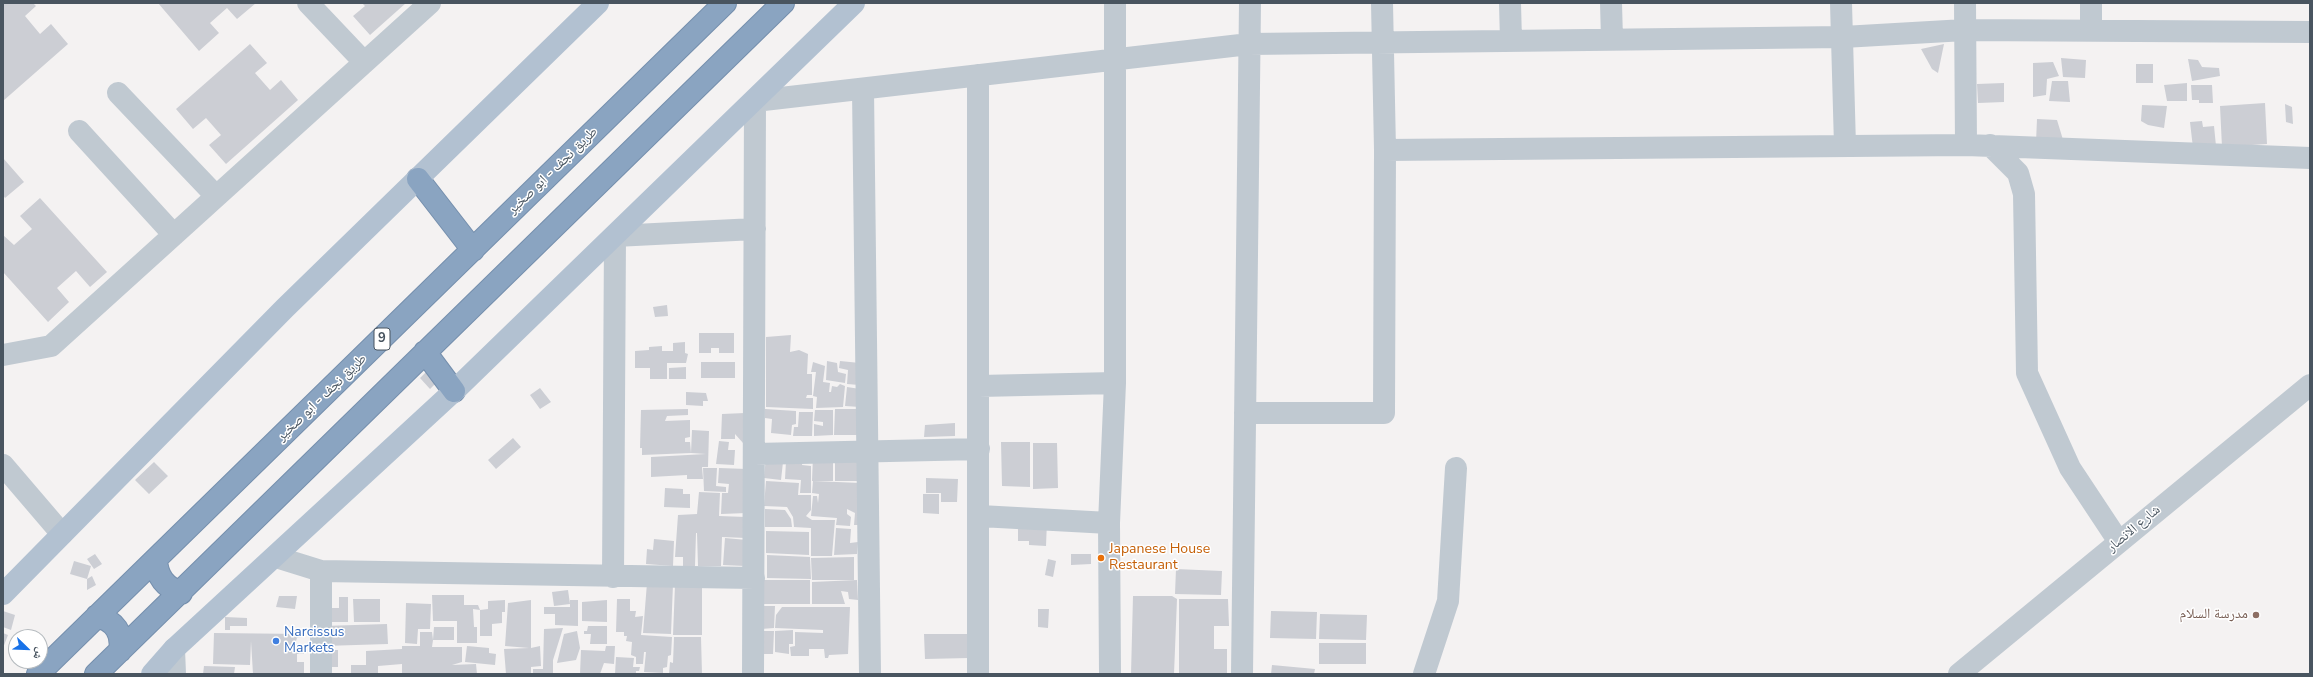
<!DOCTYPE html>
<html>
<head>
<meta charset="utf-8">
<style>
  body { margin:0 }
  #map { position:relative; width:2313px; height:677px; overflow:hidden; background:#f4f2f2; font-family:"Nunito Sans","Noto Naskh Arabic",sans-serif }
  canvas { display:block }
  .frame { position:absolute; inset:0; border:4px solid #495560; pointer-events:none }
  .north { position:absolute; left:8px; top:629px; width:40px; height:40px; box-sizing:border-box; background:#fff; border:1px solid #b6bbbf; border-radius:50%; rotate:113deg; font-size:11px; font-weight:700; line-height:16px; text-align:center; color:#495560 }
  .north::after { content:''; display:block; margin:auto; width:14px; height:18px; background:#1872e8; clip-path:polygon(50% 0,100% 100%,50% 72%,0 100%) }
</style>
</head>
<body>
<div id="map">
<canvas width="2313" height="677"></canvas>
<div class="frame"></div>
<div class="north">ش</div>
</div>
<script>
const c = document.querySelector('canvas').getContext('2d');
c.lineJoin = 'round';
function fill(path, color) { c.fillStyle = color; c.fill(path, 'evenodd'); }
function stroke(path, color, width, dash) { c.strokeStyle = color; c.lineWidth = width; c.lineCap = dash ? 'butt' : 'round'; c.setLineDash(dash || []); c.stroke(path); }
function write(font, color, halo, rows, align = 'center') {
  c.font = font + ' "Nunito Sans","Noto Naskh Arabic",sans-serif'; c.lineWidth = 3; c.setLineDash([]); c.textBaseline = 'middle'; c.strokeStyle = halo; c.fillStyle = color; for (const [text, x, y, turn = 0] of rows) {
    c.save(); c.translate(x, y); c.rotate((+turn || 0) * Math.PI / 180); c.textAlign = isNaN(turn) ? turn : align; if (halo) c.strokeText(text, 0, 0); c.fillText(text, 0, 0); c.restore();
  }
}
fill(new Path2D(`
  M3,3H33L36,6L25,16L40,34L51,24L68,44L3,101Z
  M158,3H256L237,19L227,8L210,23L219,33L199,51Z
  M362,3H406L370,35L353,16L365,6Z
  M250,44L267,63L255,73L270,90L281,80L298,100L226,164L209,145L221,135L206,118L193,129L176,109Z
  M1944,44L1938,73L1932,69L1921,49Z
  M2061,58L2086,60L2085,78L2063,77Z
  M2188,59L2198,60L2202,67L2219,68L2220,76L2192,81Z
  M2053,62L2059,76L2047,79L2046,95L2033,97V63Z
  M2136,64H2153V83H2136Z
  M2052,81H2068L2070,102L2049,101Z
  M2004,83V102L1978,103L1977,84Z
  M2187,83V101H2167L2164,85Z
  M2191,85H2212L2213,103H2199V100H2192Z
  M2265,103L2267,144L2222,147L2220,106Z
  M2285,104L2292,107L2293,124L2286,122Z
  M2142,105L2167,106L2164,128L2148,125L2141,121Z
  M2037,119L2057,120L2064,143L2036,142Z
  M2202,121L2203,127L2214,126L2216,146L2193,148L2190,122Z
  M3,158L24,182L5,198L3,195Z
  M40,198L107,272L90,287L76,271L57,288L69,302L48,322L3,272V235L14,245L32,229L20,216Z
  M667,305L668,316L655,317L653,307Z
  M699,333H734V353H719V348H711V353H699Z
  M791,335L790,352L799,350L808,354L807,374H812V395H807L806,398H813V409L766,407V337Z
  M685,342V353L688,354L686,363H667V379H650V368H635V351L649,350V347L662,346V351H673V343Z
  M827,361L837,363L838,372L846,374L845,383L826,380Z
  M840,361L860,363L859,385L847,384L848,370L839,368Z
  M701,362H735V378H701Z
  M813,362L825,366L823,382L830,383L829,392H831L832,386L837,387L840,384L845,386L843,407L816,408L817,397L813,396L816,372H811Z
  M686,367V379H669V368Z
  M430,368L440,379L430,389L420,378Z
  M847,387L860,389V407L845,406Z
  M540,388L551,402L540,409L530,395Z
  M686,392L706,393L708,401H703V406L686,405Z
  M688,409V415L667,416L665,421L690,420V437L685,438V442H690L691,453L642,455V448H640L641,410Z
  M765,409L796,411V424L792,425L791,435L771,433L772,419L765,418Z
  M835,409H860L859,435H834Z
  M815,410H833V435L814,436V424L823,426V422L814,421Z
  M799,412H813L812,436H793L794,427H798Z
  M745,413L743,443L735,434V439H721L722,414Z
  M955,423V436L924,437L925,425Z
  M692,430L709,431L708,467H702L703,479H687V475L651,477V457L706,454L691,453Z
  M513,438L521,447L496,469L488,460Z
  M719,441L729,442L728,450H735L734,465L716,464Z
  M1001,442H1030V487L1002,486Z
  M1033,443H1057L1058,488L1033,489Z
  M861,455L859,481H835V456Z
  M766,456H803L802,465L811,466V493H800L801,480L785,479L786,461L783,462L781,480L764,478Z
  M813,456L833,457V481H812Z
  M154,462L168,476L149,494L135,480Z
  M703,468H717L716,486L726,487V492L704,491Z
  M719,468L747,469V513L721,514L722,493H728L729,484L718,483Z
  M926,478L958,479L957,502H941V493H926Z
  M766,481L799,483L798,495H811V510L806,516L812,520H835L832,556H811V528L794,527L793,517L787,507L764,506Z
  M813,481L860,483L859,525H854L855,513L847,509V514L851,517L850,526L836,525L837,518L811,516L813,496H817L818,503L819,494L812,493Z
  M665,488L683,489V494H690V508L664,507Z
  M699,492L720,493L719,516L746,517V538L722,537L721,566H698L697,533H696L695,566H683V557H675L678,515L697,514Z
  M923,494H939V514L923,513Z
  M765,509L785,510L791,519L792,527H765Z
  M1018,521H1047L1046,546L1029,545V541H1018Z
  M836,528L851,529L850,543L858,542L857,554L834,555Z
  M766,531L809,532V555L766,553Z
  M725,538L747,540L745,566L723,565Z
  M654,539L674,541L673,566L646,564L647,549L653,550Z
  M95,554L102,564L94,569L87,559Z
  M1071,554H1091V564L1071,565Z
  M767,555L810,557L811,579L767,578Z
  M854,557V580H812L811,558Z
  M1048,559L1056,561L1053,577L1045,575Z
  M74,561L91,566L87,579L70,574Z
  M1176,569L1222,571L1221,595L1175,594Z
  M92,576L96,585L87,590V579Z
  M763,580H810V604H764Z
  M857,580L858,600L849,599L848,592L841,591L845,604H812V582Z
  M647,583L673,584L671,634L643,633Z
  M675,585H702V635H673Z
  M568,590L570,604V600H578V626L555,625V614H544V607H570V604L554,606L552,592Z
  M432,595H464V605H478L480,610L473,609L474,627H477V643H457V621H433Z
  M279,596H297L295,609L276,607Z
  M1133,596H1172L1177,599L1174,674H1131Z
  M339,597H348V622H324L323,608H339Z
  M353,599H380V622H354Z
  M617,599H630V611H636L635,617L643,616L641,635L672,637L671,655L668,656L667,667L663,668V673L644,672L646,652H644L643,664H636V657L631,655L632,642L626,641L627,636H624V632H616Z
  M1179,599H1228L1229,626H1214V649H1227V674H1179Z
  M505,600V612H502V623L492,624V636H480V610L488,609V601Z
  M531,600V648L540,646L541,666L531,667V674H506L504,649L529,648L505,646L508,603Z
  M607,600V622L582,621V602Z
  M406,603L431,604L430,629H418L417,644L405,643Z
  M762,606H775L774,628L761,629Z
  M782,607H850L848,654L829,655L828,658H825L824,649H809V656H791L790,647L795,646V632L823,633V630L775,628L776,615Z
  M1038,609H1049L1048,628L1038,627Z
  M3,611L15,615L11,630L3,627Z
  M1271,611L1317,612L1316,639L1270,638Z
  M1320,614L1367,615L1366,640L1319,639Z
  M225,617L247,618V626H230V630H225Z
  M387,624L388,644L324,646L323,626Z
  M588,626H607V644H590L591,634H584V631H587Z
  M434,627H454V640H433L432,647H462V662L452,665L476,664L477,674H402V664L378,666V674H351V665H366V651L402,649V646H420V632H432L433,640Z
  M563,628L553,660V674H533V669H543L544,629Z
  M793,630V644H789V654L775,652V631Z
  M577,631L580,648L576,660L557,663L564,634Z
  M761,631H774L773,654H761Z
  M3,633L8,635L3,648Z
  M214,633L303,634L304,637L297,638L295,644L304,645V654H297V662H304V674H253L251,641L250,665L213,664Z
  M924,634H970L969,658L925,659Z
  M674,637H701L702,674H669L670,662L673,663Z
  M1319,643H1366V664H1319Z
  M467,646L489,648V653L496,654L495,665L465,662Z
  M606,646H615L614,664L604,663L600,674H580L581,650L605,651Z
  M324,650H338V667H324Z
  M616,657L634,658L633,667H640L639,671H636V674H615Z
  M1272,665L1315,669L1314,674H1271Z
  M204,666L235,667L234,674H203Z`), '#ccced4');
const highway = new Path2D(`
  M418,179L473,250
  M425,352L454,391
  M156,560C157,577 165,587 181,593
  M97,616C115,621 123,633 120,651
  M38,674L725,3
  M96,674L783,3`);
stroke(highway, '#758fad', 24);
stroke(new Path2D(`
  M308,3L364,62
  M1510,3L1511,41
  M1611,3L1612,39
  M1841,3L1845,146
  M1965,3L1966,145
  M2091,3V30
  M978,75V674
  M863,89L870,674
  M118,93L216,196
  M79,131L174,235
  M1990,145L2018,173L2024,194L2027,373L2070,468L2119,542
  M1385,150L1966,145L2310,158
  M3,355L51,346L430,3
  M979,386L1115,383
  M1245,413H1384L1385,150L1382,3
  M755,454L979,449
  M3,465L62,534
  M980,516L1109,523L1110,674
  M1109,523L1115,383V3
  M276,557L321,571L754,578
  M613,577L615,236L755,229
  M174,649L175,674
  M321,674V571
  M753,674L755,101L1249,44L1843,37L1965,30L2310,32
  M1242,674L1250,3
  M1424,674L1448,601L1456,468
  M1959,674L2310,385`), '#c0c9d1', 22);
stroke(new Path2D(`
  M3,594L285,308L598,3
  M152,674L174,649L454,391L854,3`), '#b2c1d1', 22);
stroke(highway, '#8aa4c1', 22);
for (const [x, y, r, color] of [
  [1101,558,4,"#e8710a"],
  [2256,615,4,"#8d6e63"],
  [276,641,4,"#3f7fe0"]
]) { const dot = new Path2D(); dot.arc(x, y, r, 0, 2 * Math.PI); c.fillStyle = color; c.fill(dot); stroke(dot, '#fff', 1.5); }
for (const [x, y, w] of [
  [382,339,16]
]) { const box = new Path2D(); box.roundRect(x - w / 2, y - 11, w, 22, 3); c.fillStyle = '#fff'; c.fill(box); stroke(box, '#495560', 1); }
write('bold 13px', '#495560', null, [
  ["9",382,339]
]);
write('14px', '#495560', '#fff', [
  ["طريق نجف - ابو صخير",553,171,-44],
  ["طريق نجف - ابو صخير",322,398,-44],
  ["شارع الانصار",2134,529,-40]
]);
write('14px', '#c56008', '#fff', [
  ["Japanese House",1109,550],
  ["Restaurant",1109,566]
], 'left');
write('14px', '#785e54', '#fff', [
  ["مدرسة السلام",2248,615]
], 'right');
write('14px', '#366cbe', '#fff', [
  ["Narcissus",284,633],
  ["Markets",284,649]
], 'left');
</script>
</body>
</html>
